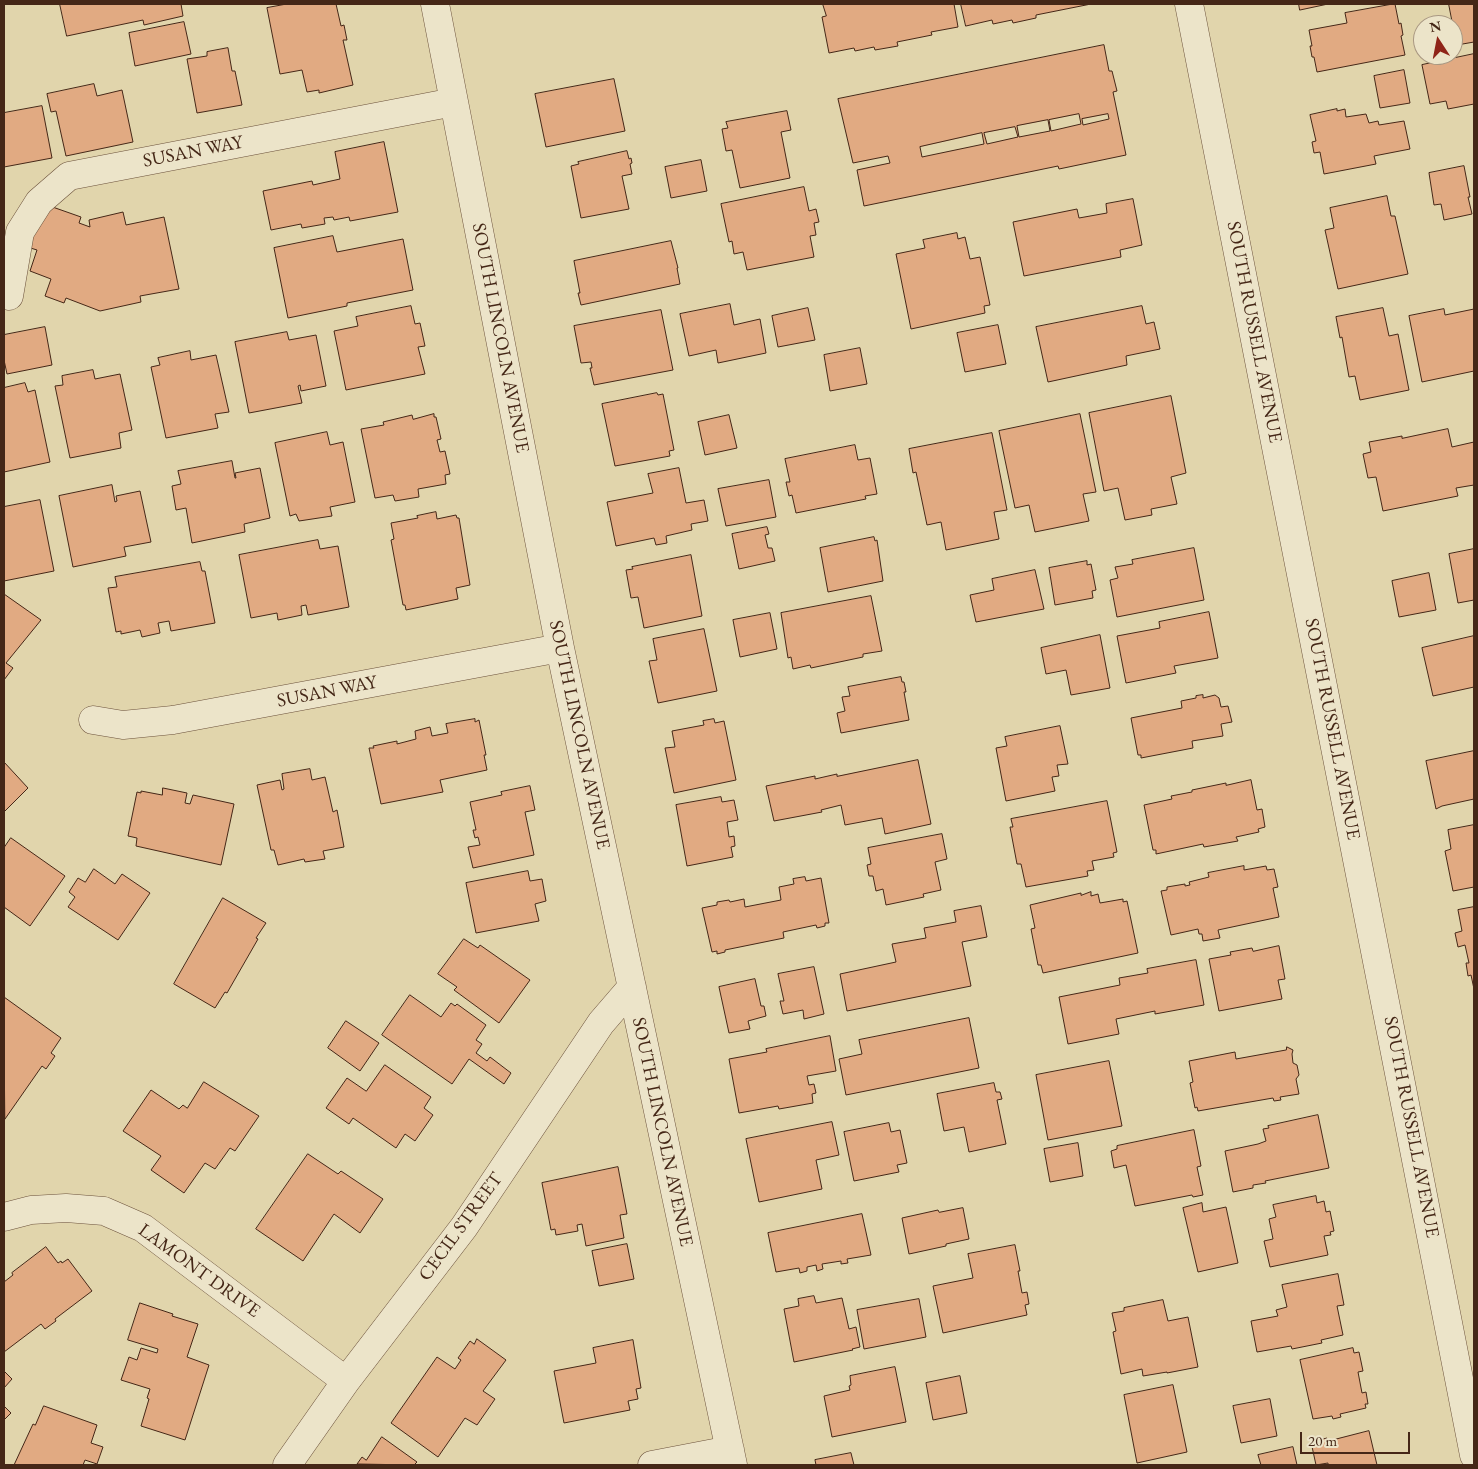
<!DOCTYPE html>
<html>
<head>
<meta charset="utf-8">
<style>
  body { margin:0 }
  #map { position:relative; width:1478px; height:1469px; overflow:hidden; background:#e1d5ac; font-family:"EB Garamond",serif }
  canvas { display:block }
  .frame { position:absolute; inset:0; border:5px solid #452717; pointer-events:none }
  .north { position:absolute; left:1413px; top:15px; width:50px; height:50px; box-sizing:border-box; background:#ece4c9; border:1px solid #a99882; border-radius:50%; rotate:349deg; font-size:14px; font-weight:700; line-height:20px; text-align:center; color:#452717 }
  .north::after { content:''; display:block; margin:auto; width:18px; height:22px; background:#8f2418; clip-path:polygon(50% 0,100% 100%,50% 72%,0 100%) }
  .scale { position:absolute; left:1300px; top:1432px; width:110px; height:22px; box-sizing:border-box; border:2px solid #452717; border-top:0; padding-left:6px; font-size:15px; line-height:18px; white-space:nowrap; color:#452717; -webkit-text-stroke:4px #ece4c9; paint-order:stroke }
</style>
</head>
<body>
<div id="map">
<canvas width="1478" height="1469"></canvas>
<div class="frame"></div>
<div class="north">N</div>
<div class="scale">20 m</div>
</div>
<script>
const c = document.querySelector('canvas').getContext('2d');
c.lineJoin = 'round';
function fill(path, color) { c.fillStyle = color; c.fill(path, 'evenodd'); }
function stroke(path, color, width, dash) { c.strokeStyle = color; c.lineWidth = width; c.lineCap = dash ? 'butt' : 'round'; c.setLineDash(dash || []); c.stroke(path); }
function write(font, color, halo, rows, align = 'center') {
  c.font = font + ' "EB Garamond",serif'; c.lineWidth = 5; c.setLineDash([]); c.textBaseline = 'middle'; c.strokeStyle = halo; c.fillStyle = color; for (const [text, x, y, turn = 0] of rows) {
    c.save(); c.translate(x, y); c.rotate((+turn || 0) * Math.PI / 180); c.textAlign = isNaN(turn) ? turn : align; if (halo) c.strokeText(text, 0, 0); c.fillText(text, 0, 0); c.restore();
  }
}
const building = new Path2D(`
  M60,4H181L183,16L144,25L143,20L67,36Z
  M287,4H336L341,26L344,25L347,40H343L353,85L319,93V90L307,92L302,70L280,74L267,8Z
  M823,4H954L958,27L931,32L932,35L897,42L898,46L875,50L874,47L855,51L854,48L829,53L822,17L826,16Z
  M961,4H1091L1036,15V18L1013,23L1012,20L993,24L992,20L966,26Z
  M1299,4H1328L1300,10Z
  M1395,4L1399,24L1401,23L1403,35L1401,36L1405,55L1317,72L1314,57H1312L1310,46H1312L1309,30L1347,23L1345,13Z
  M1449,4H1474V42L1457,45Z
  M184,22L191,54L135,66L129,33Z
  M1104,45L1109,71H1112L1117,91L1113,92L1126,155L1059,169L1058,166L864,206L857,170L890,163L888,156L853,163L838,99ZM1079,114L1081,124L1051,131L1049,120ZM1108,114L1109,119L1083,125L1082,119ZM1048,120L1050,131L1019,137L1017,126ZM1015,127L1018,137L987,144L984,133ZM982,133L984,144L922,157L920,147Z
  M228,48L232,71H235L242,105L197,113L187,59L207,56V52Z
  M1474,54V104L1448,109L1446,101L1430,104L1422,65Z
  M1404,70L1410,103L1380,108L1374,76Z
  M614,79L625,131L546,147L535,94Z
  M94,84L97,96L122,90L133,142L66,156L56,111L51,112L47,94Z
  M42,106L52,158L4,167V113Z
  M1337,109V111L1345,109L1346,117L1366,114L1369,123L1378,121L1379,125L1404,121L1410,149L1374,156L1376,164L1324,174L1320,152L1314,153L1312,142L1316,141L1310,115Z
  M787,111L791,130L781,132L790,178L740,188L732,150L726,151L722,129L728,128L726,122Z
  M384,142L398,212L350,221L349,217L334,220L333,217L324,218L325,224L302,228L301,224L271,230L263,191L312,181L313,185L340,179L335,152Z
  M627,151L629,159L631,158L632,163L630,164L632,174L622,176L629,209L581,218L571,166L579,164L578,162Z
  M701,160L707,191L671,198L665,167Z
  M1464,166L1470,197H1468L1472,214L1444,220L1441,204L1434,205L1429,173Z
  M804,187L809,211L816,209L819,222L814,223L816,235L810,236L814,257L747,270L743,252L734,254L732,241L729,242L721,204Z
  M1387,196L1391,216H1395L1408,274L1338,289L1325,230L1334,228L1330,208Z
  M1133,199L1142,245L1120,250L1121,257L1024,276L1013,222L1077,209L1079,218L1107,213L1106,204Z
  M44,204L81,217L79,223L90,227L89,220L123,212L126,225L164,217L179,289L140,296L141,302L100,311L66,298L64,303L45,296L51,279L30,271L37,250L24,246Z
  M957,233L958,239L965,237L970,259L980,257L990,305L984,306L985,313L911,329L896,254L925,248L923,240Z
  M333,236L337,252L403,239L413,290L347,303V306L288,318L274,248Z
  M671,241L678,268H677L680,284L581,305L578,293H580L574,261Z
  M730,304L734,325L760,319L766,353L718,363L716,350L689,356L680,314Z
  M411,306L415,324L420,323L425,346L418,347L425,374L346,390L334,331L358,326L356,317Z
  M1142,306L1146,324L1154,322L1160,349L1126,356L1127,365L1048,382L1036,327Z
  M808,308L815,340L778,347L772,316Z
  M1383,308L1389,336L1398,334L1409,390L1360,400L1355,376L1349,377L1342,337L1340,338L1336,317Z
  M1444,309L1445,315L1474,309V371L1422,382L1409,316Z
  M661,310L673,370L594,385L590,368H592L591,362L581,363L574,326Z
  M998,325L1006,364L965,372L957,333Z
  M45,327L52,365L7,374L4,360V335Z
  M287,332L289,340L316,335L326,386L301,391L300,385L298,386L302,403L249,413L235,342Z
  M860,348L867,384L830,391L824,355Z
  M190,351L191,360L216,355L229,412L215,414L218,428L166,438L151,367L160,365L158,358Z
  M93,370L95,379L120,374L132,430L119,433L121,448L70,458L55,386L63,385L62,376Z
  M25,383L28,392L35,390L50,462L4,472V388Z
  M657,393L658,395L663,394L674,450L669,451L670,456L615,466L602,404Z
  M1171,396L1186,473L1171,477L1177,504L1151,509L1152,515L1125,520L1118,488L1104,491L1089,413Z
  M434,414V417H436L441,439L437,440L440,452L445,451L450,474L445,475L446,484L418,489L419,497L395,501L393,495L375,498L361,429L384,425L383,422L412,415L413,419Z
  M1080,414L1096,492L1083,494L1089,521L1035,532L1029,505L1015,508L999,431Z
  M729,415L737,448L705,455L698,422Z
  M1448,429L1452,447L1474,442V485L1456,488L1458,496L1383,511L1376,477L1368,478L1363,454L1371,452L1369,442L1402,436V438Z
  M327,432L330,445L343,442L355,502L330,507L332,516L299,521L296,514L290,516L275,443Z
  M992,433L1007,510L994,512L999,539L946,550L941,522L927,525L916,472L913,473L909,449Z
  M855,445L858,460L870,458L877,494L865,496L866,499L796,513L792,495L789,496L786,482H790L785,459Z
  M232,461L235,478H236L235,473L260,468L270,518L244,524L245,532L192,543L186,508L176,510L172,486L181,484L178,471Z
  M679,468L686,503L704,500L708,521L691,524L692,530L666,536L667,543L656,545L654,538L616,546L607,502L653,493L648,474Z
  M769,480L776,517L726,526L718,489Z
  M112,485L115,502L117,501L116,496L140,491L151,542L124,547L126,556L73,567L59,496Z
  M40,500L54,571L4,581V507Z
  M436,512L437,519L456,515L457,518H459L470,585L456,588L458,599L406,610L405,605H403L391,540L394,539L391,523L418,518L417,516Z
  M767,527L769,534L765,535L768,548H772L775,561L739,569L732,534Z
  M874,537L875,541L877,540L883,581L828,592L820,548Z
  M318,540L320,549L338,546L349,607L308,615L306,605L301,606L302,615L278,620L277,613L251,618L239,555Z
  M1194,548L1204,600L1117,617L1110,580L1118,578L1115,567L1133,564L1132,560Z
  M1474,549V600L1458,603L1449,554Z
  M691,555L702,616L644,628L638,597L631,598L626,570L633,569L632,567Z
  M1087,561V565L1091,564L1096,590L1092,591L1093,598L1055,605L1049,568Z
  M200,562L202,571H205L215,623L171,631L169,621L158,623L160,633L142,637L140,630L121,634V631L116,632L108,588L117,587L115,577Z
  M1035,570L1044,609L976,622L970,595L994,590L992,579Z
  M1429,573L1436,610L1399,617L1392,581Z
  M4,594L41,620L6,663L13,668L4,680Z
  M871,596L882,651L863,654V657L811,668L810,665L793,669L791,657L788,658L781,613Z
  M1209,612L1218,658L1174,666L1176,673L1126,683L1117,636L1160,628L1159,622Z
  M770,613L777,649L740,657L733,620Z
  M704,629L717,691L658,703L649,661L657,660L653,639Z
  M1100,635L1110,688L1071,695L1066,670L1046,674L1041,648Z
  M1474,636V687L1433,696L1422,648Z
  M901,677L902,682H904L906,692H904L909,720L841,733L837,713L845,711L842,697L850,696L848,687Z
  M1203,695V698L1215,695L1219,698L1221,707L1228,706L1232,722L1221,724L1223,736L1192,741L1193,748L1141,758V755H1138L1131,718L1182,708L1181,701L1196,698V696Z
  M475,719V722L479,720L486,755H484L487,770L440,780L443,792L381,804L369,748H374L373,746L397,741V744L416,739L415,731L430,727L432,736L448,733L446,724Z
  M714,719L715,723L724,721L736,780L674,793L665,748L675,747L672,731L704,725L703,721Z
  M1060,726L1068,764L1057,765L1059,776L1052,777L1055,791L1006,801L996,748L1007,746L1005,737Z
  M1474,751V799L1442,806L1436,809L1426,761Z
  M918,760L931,824L885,834L882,818L845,825L841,805L821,810L822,812L774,821L766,786L815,776V779L837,774V776Z
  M4,762L28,788L4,812Z
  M310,769L312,780L325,777L333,812L337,810L344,847L323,851L325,859L305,862L304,859L278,865L274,850H271L257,785L280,780L282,790L284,789L282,774Z
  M1251,780L1257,810L1262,809L1265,827L1258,829L1259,832L1236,837L1238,841L1204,847L1203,844L1156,854V850H1153L1144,805L1172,799L1171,796L1192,792V790L1226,783V785Z
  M530,786L535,810L525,812L534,855L473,868L468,847L480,845L478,837L475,838L473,830H476L470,802L502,795L501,792Z
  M163,788L187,793L185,803L190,804L193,795L234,804L221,865L136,846L137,838L128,836L137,792L141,793V791L162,795Z
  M721,797L722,802L734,800L738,820L727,822L729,837L734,836L735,846L731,847L733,857L687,866L676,805Z
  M1107,801L1117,852L1113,853L1114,857L1092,861L1094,870L1087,871L1088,876L1026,887L1021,864H1017L1010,827H1013L1011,819Z
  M1474,825V887L1453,891L1445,851L1451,849L1448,830Z
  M942,834L947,859L935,862L941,890L923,894L924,897L886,905L883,889L876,891L873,876H869L867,865L871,864L868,848Z
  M11,838L65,876L30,926L4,907V848Z
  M1244,866V870L1266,866L1267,870L1274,869L1278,887L1273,888L1279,917L1218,930L1220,938L1203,941L1202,934H1199L1198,929L1171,935L1161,891L1167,890V887L1185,884V886L1190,885L1189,882L1209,877L1208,873Z
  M94,869L115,884L122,874L150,893L118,940L68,907L75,897L69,892L78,878L85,882Z
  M528,871L530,881L542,879L546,901L535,904L539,921L476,933L466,883Z
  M805,877L806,881L821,878L829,923H825V926L817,928L816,925L783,932L784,938L725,950V952L717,954V951L712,952L702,908L717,905V902L729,900L730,902L744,899L745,907L781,900L779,887L794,884L793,879Z
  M1091,892V896L1098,894L1100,903L1123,899V902L1127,901L1138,953L1043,973L1041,965H1038L1031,929L1035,928L1030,905L1081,893V895Z
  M223,898L266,923L256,938L258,939L227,993L225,992L215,1008L174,984Z
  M981,906L987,937L962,942L971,986L847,1011L840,974L896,962L892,944L926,938L924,928L956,922L954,911Z
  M1474,907V989L1471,975L1468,976L1466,963H1469L1465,945L1458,947L1455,933L1462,931L1458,910Z
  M464,939L478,948L480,945L530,980L499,1023L454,990L457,987L438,974Z
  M1279,946L1285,979L1278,980L1282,999L1219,1011L1209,959L1231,955L1230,952L1252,948L1253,951Z
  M1196,960L1204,1005L1155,1014V1011L1116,1019L1119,1034L1068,1044L1059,997L1120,985L1119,978L1148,973L1147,969Z
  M814,967L824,1014L804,1019L803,1010L783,1014L780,1001H784L778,974Z
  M755,979L761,1006H764L766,1016L748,1021L750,1029L729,1033L719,987Z
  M410,995L441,1017L451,1003L455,1006L457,1004L486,1025L476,1040L482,1044L476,1053L487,1061L490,1057L511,1073L504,1084L469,1059L452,1084L382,1035Z
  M4,997L61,1038L51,1053L55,1056L46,1069L42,1066L5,1119Z
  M969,1018L979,1068L846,1095L839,1059L862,1054L859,1040Z
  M346,1021L379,1043L360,1071L328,1048Z
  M830,1036L836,1071L807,1076L809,1085L814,1084L816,1093L812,1094L813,1103L779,1109L778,1106L739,1113L729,1059L767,1052L766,1049Z
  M1287,1047L1293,1050L1292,1054L1293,1063L1297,1065L1299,1075L1296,1079L1299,1094L1280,1097L1281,1100L1274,1101L1273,1098L1198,1111L1197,1107L1195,1108L1190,1083L1193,1082L1189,1061L1235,1052L1236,1059L1286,1050Z
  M1109,1061L1122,1126L1048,1140L1036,1075Z
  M385,1065L431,1097L424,1108L433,1115L415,1141L405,1134L396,1148L353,1118L349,1124L326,1108L347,1078L366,1091Z
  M204,1082L259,1116L235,1151L230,1148L215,1169L205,1163L184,1193L151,1170L161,1156L123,1131L151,1090L179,1109L183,1105L187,1108Z
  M994,1083L996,1092H1000L1002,1099L997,1100L1006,1144L969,1152L964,1127L944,1131L937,1094Z
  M1318,1115L1329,1168L1265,1181L1266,1183L1253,1185V1188L1233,1192L1225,1151L1258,1144L1266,1141L1263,1129L1269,1128L1268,1126Z
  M832,1122L839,1155L816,1160L822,1189L759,1202L746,1139Z
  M889,1123L891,1132L900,1130L907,1163L897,1165L899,1172L854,1181L844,1132Z
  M1194,1130L1201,1166L1197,1167L1203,1195L1193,1197L1192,1195L1135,1206L1126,1165L1114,1168L1111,1151L1117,1149V1146Z
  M1078,1143L1083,1176L1050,1182L1044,1149Z
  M308,1154L338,1174L341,1171L383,1199L360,1233L334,1214L303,1261L256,1229Z
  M618,1167L627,1214L620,1215L624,1238L586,1246L582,1224L577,1225L578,1231L556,1235L555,1229L551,1230L542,1183Z
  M1316,1196L1317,1203L1324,1201L1326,1212L1330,1211L1334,1231L1330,1232L1331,1235L1324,1236L1328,1255L1270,1267L1264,1241L1273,1239L1269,1219L1276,1217L1273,1205Z
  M1202,1203L1203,1212L1226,1207L1238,1263L1198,1272L1183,1208Z
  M963,1208L969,1239L946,1244V1246L909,1254L902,1218L938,1210L939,1212Z
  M862,1214L871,1255L847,1259L848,1263L841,1264V1261L822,1264L823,1269L817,1271L816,1265L807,1267V1271L800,1273L799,1268L776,1272L768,1233Z
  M627,1244L634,1279L599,1286L592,1251Z
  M1015,1245L1020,1271H1018L1022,1293L1027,1292L1029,1304L1025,1305L1027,1315L943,1333L933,1286L973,1278L968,1254Z
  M46,1247L58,1263L61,1261L62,1263L68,1259L92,1291L55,1319L56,1321L45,1329L41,1324L4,1352V1282L13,1275L12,1273Z
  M1338,1274L1344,1305L1337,1306L1343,1335L1321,1340L1322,1343L1292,1349L1291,1346L1257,1352L1251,1321L1278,1316L1276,1310L1287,1307L1282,1285Z
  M814,1296L816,1303L842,1298L849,1329L856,1327L860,1347L852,1349L853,1350L794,1362L784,1309L799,1306L798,1299Z
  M919,1299L926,1337L864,1349L857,1310Z
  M1163,1300L1168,1321L1188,1317L1198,1367L1167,1373V1372L1143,1376L1142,1369L1121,1374L1113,1332L1116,1331L1112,1313L1124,1311V1308Z
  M140,1303L173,1314L172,1316L198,1324L187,1357L209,1365L185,1440L141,1426L149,1399L147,1398L150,1389L121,1380L129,1357L137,1360L141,1348L157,1353L158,1349L128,1340Z
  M477,1339L506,1360L483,1391L495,1399L477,1425L465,1418L438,1457L391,1423L437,1357L455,1369L461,1360L458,1358L470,1341L474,1344Z
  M633,1340L641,1388L636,1389L638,1399L628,1401L630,1410L564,1423L554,1371L596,1363L593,1348Z
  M1353,1348L1354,1353L1359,1352L1363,1371L1358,1372L1362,1393L1366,1392L1368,1404H1365L1366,1408L1340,1414L1341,1417L1333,1419L1332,1416L1313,1419L1300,1360Z
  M895,1367L906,1422L832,1437L824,1396L850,1390L849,1386L851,1385L850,1376Z
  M4,1371L12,1379L4,1388Z
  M960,1376L967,1413L933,1420L926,1383Z
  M1173,1385L1187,1452L1137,1463L1124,1395Z
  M1270,1399L1277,1436L1241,1443L1233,1406Z
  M4,1406L11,1413L4,1420Z
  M44,1406L97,1425L91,1443L103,1447L97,1464L85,1460L83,1465H14L33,1424L35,1425Z
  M1369,1431L1377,1465H1328V1463L1316,1465L1311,1442L1327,1438V1441Z
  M382,1437L417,1462L414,1465L357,1464L362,1457L366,1460Z
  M1293,1447L1297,1465H1261L1258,1455Z
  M851,1453L854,1465H816L815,1460Z`);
fill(building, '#e1aa82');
stroke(building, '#452717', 1);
const minor = new Path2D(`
  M435,4L560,648L733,1465
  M1189,4L1474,1455
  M9,296L20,232L39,202L69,176L454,102
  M93,720L123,725L173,720L560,648
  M4,1217L31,1210L66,1208L104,1211L143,1228L346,1381
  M287,1465L346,1381L464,1227L601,1023L632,987
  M652,1465L730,1450`);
stroke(minor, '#6c523c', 29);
stroke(minor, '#ece4c9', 28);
write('19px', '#452717', '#ece4c9', [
  ["SUSAN WAY",193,152,-11],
  ["SOUTH RUSSELL AVENUE",1254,332,79],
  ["SOUTH LINCOLN AVENUE",500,338,79],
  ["SUSAN WAY",327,692,-11],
  ["SOUTH RUSSELL AVENUE",1332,729,79],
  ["SOUTH LINCOLN AVENUE",579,735,78],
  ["SOUTH RUSSELL AVENUE",1411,1127,79],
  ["SOUTH LINCOLN AVENUE",662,1132,78],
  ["CECIL STREET",461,1227,-54],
  ["LAMONT DRIVE",199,1271,36]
]);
</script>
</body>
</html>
